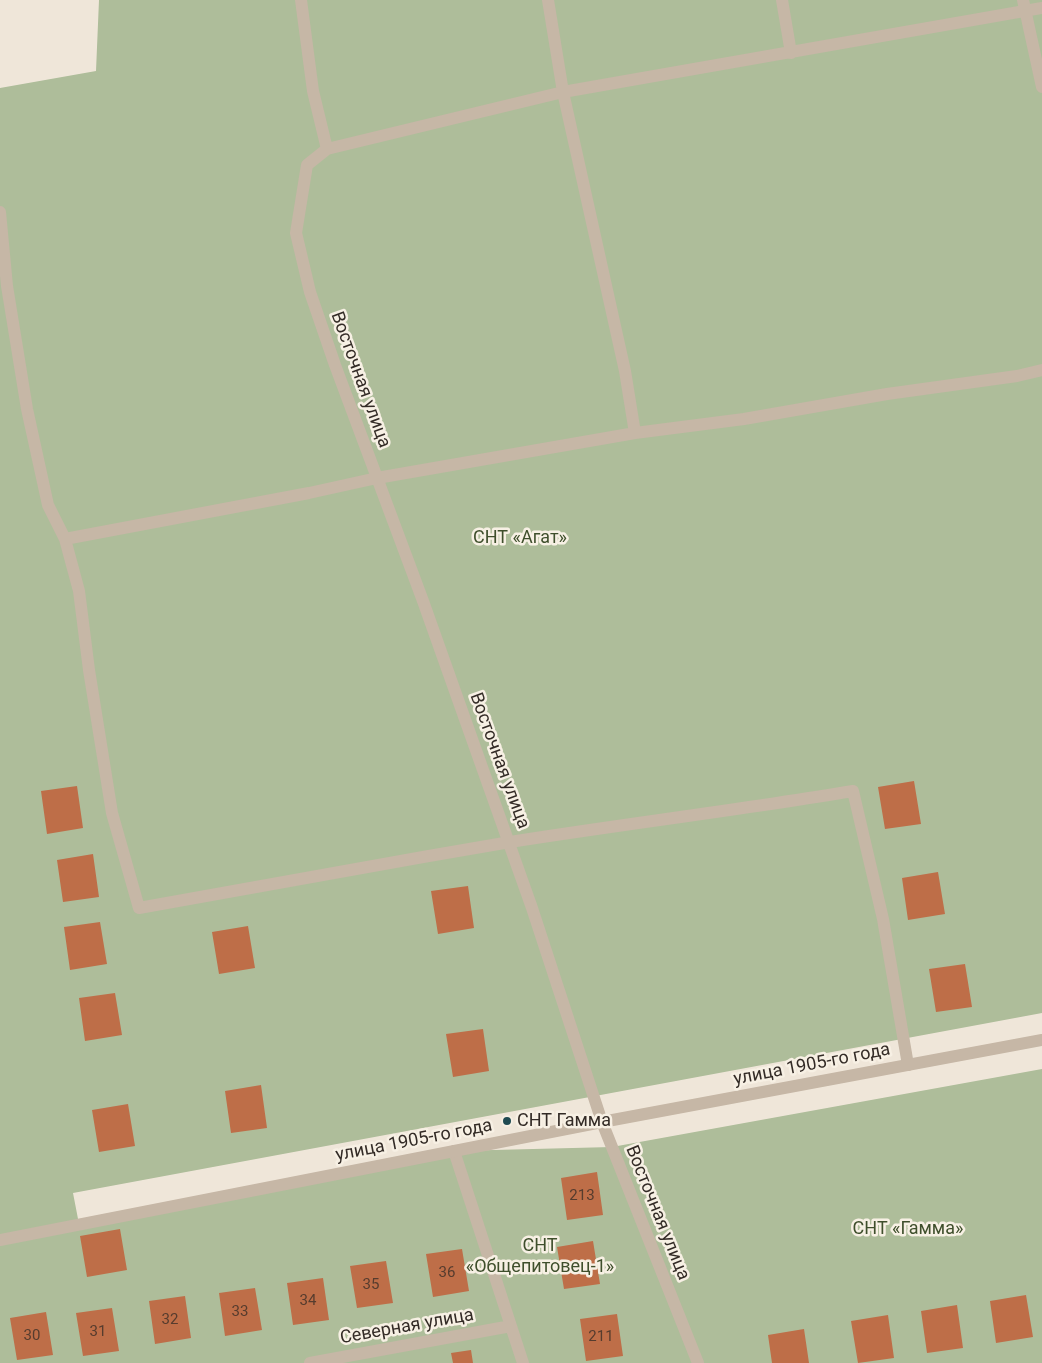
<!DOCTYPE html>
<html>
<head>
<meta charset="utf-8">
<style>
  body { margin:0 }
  canvas { display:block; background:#efe6d9 }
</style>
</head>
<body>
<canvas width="1042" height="1363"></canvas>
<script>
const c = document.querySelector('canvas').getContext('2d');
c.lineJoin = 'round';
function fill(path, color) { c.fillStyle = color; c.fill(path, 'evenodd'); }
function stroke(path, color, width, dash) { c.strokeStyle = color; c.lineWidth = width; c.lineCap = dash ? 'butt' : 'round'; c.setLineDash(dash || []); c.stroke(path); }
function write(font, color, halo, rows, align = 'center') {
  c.font = font + ' Roboto,sans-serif'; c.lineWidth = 5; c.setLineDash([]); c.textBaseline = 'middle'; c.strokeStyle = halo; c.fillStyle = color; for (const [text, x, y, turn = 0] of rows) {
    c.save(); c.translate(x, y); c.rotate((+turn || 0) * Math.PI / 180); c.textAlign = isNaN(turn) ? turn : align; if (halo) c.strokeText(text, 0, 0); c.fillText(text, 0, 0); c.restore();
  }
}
fill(new Path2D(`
  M99,0H1042V1013L73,1193L79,1224L454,1151L612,1147L1042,1069V1363H0V88L96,71Z`), '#aebd9a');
fill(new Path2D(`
  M914,781L921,824L885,829L878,787Z
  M77,786L83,828L47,834L41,791Z
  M93,854L99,897L63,902L57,860Z
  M938,872L945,914L908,920L902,878Z
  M468,886L474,928L438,934L431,891Z
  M100,922L107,964L70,970L64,927Z
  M248,926L255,968L219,974L212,932Z
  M965,964L972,1007L936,1012L929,969Z
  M115,993L122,1035L85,1041L79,998Z
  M483,1029L489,1071L453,1077L446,1034Z
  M261,1085L267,1128L231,1133L225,1091Z
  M128,1104L135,1146L99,1152L92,1110Z
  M597,1172L603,1215L567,1220L561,1178Z
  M120,1229L127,1270L87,1277L80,1236Z
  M593,1241L600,1284L564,1289L557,1247Z
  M462,1249L469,1291L433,1297L426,1254Z
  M386,1261L393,1303L357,1308L350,1266Z
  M323,1278L329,1320L293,1325L287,1283Z
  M255,1288L262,1330L225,1336L219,1293Z
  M1026,1295L1033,1337L996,1343L990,1301Z
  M185,1296L191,1338L155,1344L149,1301Z
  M957,1305L963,1348L927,1353L921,1311Z
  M112,1308L119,1351L83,1356L76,1313Z
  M46,1312L53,1355L17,1360L10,1318Z
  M617,1314L623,1356L586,1361L580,1319Z
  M888,1315L894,1358L858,1363L851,1321Z
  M804,1329L809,1363H772L768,1335Z
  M471,1350L473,1363H453L451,1353Z`), '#be6e48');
stroke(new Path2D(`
  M301,0L313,91L327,149
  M548,0L563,92L625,371L635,433
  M782,0L791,53
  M1023,0L1042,87
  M0,212L7,286L27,409L48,505L65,539L79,591L89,670L112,813L139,908C262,886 386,863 510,842C624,824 739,810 853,791L883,919L908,1065
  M65,539L309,493L377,478L635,433L744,419L887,394L1017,376L1042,370
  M454,1151L523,1363
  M310,1363L511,1326
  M698,1363L602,1122L532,908L423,601L335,365L310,292L296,233L307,165L327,149L563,92L1042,8`), '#c6b7a6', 12);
stroke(new Path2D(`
  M0,1240L602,1122L1042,1040`), '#c6b7a6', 12);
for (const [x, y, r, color] of [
  [507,1121,5,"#1f4a51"]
]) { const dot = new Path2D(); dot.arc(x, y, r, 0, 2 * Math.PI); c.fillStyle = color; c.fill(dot); stroke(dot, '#f7f0e4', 2); }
write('15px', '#563c2e', null, [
  ["213",582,1196],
  ["36",447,1273],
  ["35",371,1285],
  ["34",308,1301],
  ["33",240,1312],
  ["32",170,1320],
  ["31",98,1332],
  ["30",32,1336],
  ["211",601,1337]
]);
write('18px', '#332b26', '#f7f0e4', [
  ["Восточная улица",360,380,70],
  ["Восточная улица",499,761,70],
  ["улица 1905-го года",812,1065,-11],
  ["улица 1905-го года",414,1141,-11],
  ["Восточная улица",657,1213,68],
  ["Северная улица",407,1327,-10]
]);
write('18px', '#3f4f2c', '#f7f0e4', [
  ["СНТ «Агат»",520,538],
  ["СНТ «Гамма»",908,1229],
  ["СНТ",540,1246],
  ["«Общепитовец-1»",540,1267]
]);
write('18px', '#332b26', '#f7f0e4', [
  ["СНТ Гамма",517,1121]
], 'left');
</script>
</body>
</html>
